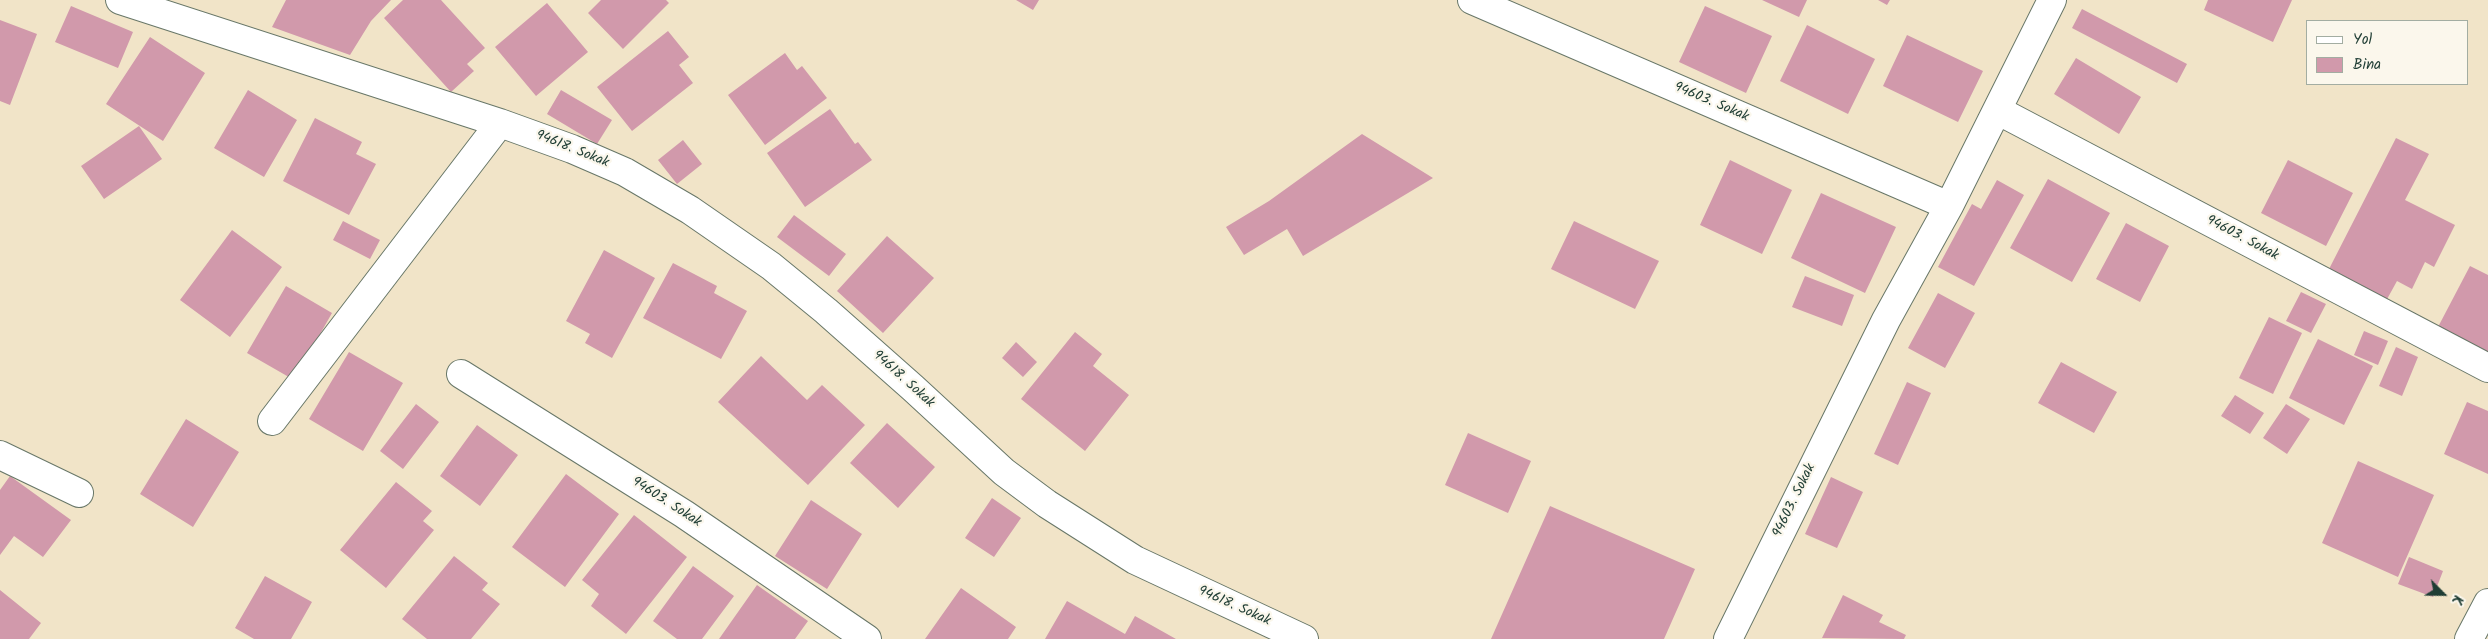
<!DOCTYPE html>
<html>
<head>
<meta charset="utf-8">
<style>
  body { margin:0 }
  #map { position:relative; width:2488px; height:639px; overflow:hidden; background:#f1e4c8; font-family:Kalam,sans-serif }
  canvas { display:block }
  .legend { position:absolute; left:2306px; top:20px; width:162px; height:65px; box-sizing:border-box; background:#fbf7ec; border:1px solid #a3ada2; margin:0; padding:6px 9px; list-style:none; font-size:15px; color:#1f3d34 }
  .legend li { display:flex; align-items:center; gap:10px; height:25px }
  .legend b { width:25px; border:1px solid #a3ada2 }
  .north { position:absolute; left:2418px; top:569px; width:50px; height:50px; -webkit-text-stroke:4px #fbf7ec; paint-order:stroke; rotate:113deg; font-size:14px; font-weight:700; line-height:20px; text-align:center; color:#1f3d34 }
  .north::after { content:''; display:block; margin:auto; width:18px; height:22px; background:#1f3d34; clip-path:polygon(50% 0,100% 100%,50% 72%,0 100%) }
</style>
</head>
<body>
<div id="map">
<canvas width="2488" height="639"></canvas>
<ul class="legend">
<li><b style="height:6px;background:#fff"></b>Yol</li>
<li><b style="height:14px;background:#d199ab"></b>Bina</li>
</ul>
<div class="north">K</div>
</div>
<script>
const c = document.querySelector('canvas').getContext('2d');
c.lineJoin = 'round';
function fill(path, color) { c.fillStyle = color; c.fill(path, 'evenodd'); }
function stroke(path, color, width, dash) { c.strokeStyle = color; c.lineWidth = width; c.lineCap = dash ? 'butt' : 'round'; c.setLineDash(dash || []); c.stroke(path); }
function write(font, color, halo, rows, align = 'center') {
  c.font = font + ' Kalam,sans-serif'; c.lineWidth = 4.5; c.setLineDash([]); c.textBaseline = 'middle'; c.strokeStyle = halo; c.fillStyle = color; for (const [text, x, y, turn = 0] of rows) {
    c.save(); c.translate(x, y); c.rotate((+turn || 0) * Math.PI / 180); c.textAlign = isNaN(turn) ? turn : align; if (halo) c.strokeText(text, 0, 0); c.fillText(text, 0, 0); c.restore();
  }
}
fill(new Path2D(`
  M286,0H391L371,21L350,55L272,27Z
  M403,0H441L485,48L467,64L474,71L451,92L384,18Z
  M601,0H666L669,3L623,49L588,13Z
  M1016,0H1039L1033,10Z
  M1762,0H1807L1799,17Z
  M1878,0H1890L1887,5Z
  M2208,0H2292L2273,42L2204,10Z
  M547,3L588,52L536,96L495,47Z
  M71,6L133,32L118,68L55,42Z
  M1705,6L1772,36L1746,93L1679,62Z
  M2082,9L2187,64L2177,83L2072,28Z
  M0,20L37,34L10,105L0,101Z
  M1807,25L1875,59L1848,114L1780,81Z
  M668,31L689,57L679,65L693,83L632,131L597,87Z
  M1907,35L1983,71L1958,122L1883,86Z
  M150,37L205,73L163,141L106,104Z
  M785,53L797,70L802,66L827,98L765,145L728,95Z
  M2076,58L2141,97L2119,134L2054,94Z
  M248,90L297,120L264,177L214,148Z
  M561,90L612,120L597,144L547,114Z
  M830,109L855,144L858,142L872,160L805,207L767,153Z
  M315,118L362,142L356,154L376,164L349,215L283,181Z
  M139,126L162,159L104,199L81,166Z
  M1362,134L1433,178L1303,256L1287,229L1244,255L1226,227L1269,201Z
  M2396,138L2429,154L2405,200L2455,225L2434,267L2425,262L2412,289L2397,281L2386,301L2328,271Z
  M683,140L702,164L677,184L658,160Z
  M1730,160L1792,190L1762,254L1700,225Z
  M2288,160L2353,193L2326,246L2261,213Z
  M2048,179L2110,213L2072,282L2010,248Z
  M1997,180L2024,195L1974,286L1938,267L1972,204L1981,209Z
  M1821,193L1896,227L1865,293L1791,258Z
  M794,215L846,254L829,276L777,237Z
  M343,221L380,240L370,259L333,240Z
  M1574,221L1659,261L1635,309L1551,269Z
  M2126,223L2169,246L2140,302L2096,279Z
  M232,230L282,267L230,337L180,300Z
  M887,236L934,278L883,333L837,291Z
  M604,250L655,278L612,358L585,343L590,334L566,321Z
  M673,263L717,286L714,293L747,311L721,359L643,318Z
  M2470,266L2488,275V353L2438,327Z
  M1805,276L1854,295L1842,326L1792,307Z
  M286,286L332,313L294,380L247,353Z
  M2301,292L2326,304L2311,333L2286,321Z
  M1938,293L1975,313L1945,368L1908,348Z
  M2269,317L2302,333L2273,394L2239,378Z
  M2364,331L2388,341L2378,365L2354,355Z
  M1075,332L1102,354L1093,366L1129,395L1085,451L1021,399Z
  M2318,339L2373,366L2344,425L2289,398Z
  M1016,342L1037,362L1023,377L1002,358Z
  M2396,347L2418,357L2402,396L2379,386Z
  M349,352L403,383L363,451L309,419Z
  M761,356L807,400L822,385L865,425L808,485L718,402Z
  M2061,362L2117,392L2094,433L2038,403Z
  M1907,382L1931,393L1898,465L1874,454Z
  M2235,395L2264,413L2250,434L2221,416Z
  M2467,402L2488,411V474L2444,454Z
  M416,404L439,422L403,469L380,451Z
  M2286,404L2310,419L2287,454L2263,438Z
  M186,419L239,452L193,527L140,494Z
  M887,423L935,467L898,508L850,463Z
  M477,425L518,455L480,506L440,476Z
  M1468,433L1531,461L1508,513L1445,485Z
  M2358,461L2434,495L2398,577L2322,543Z
  M566,474L619,514L565,587L512,547Z
  M10,476L71,520L43,557L14,536L0,555V490Z
  M1831,477L1863,492L1837,548L1805,534Z
  M396,482L432,511L423,521L434,530L386,588L340,550Z
  M992,498L1021,518L994,557L965,538Z
  M811,500L862,534L827,589L775,556Z
  M1550,506L1695,569L1664,639H1491Z
  M634,515L687,557L626,634L591,606L599,594L582,580Z
  M454,556L488,583L482,590L500,604L471,639H427L402,619Z
  M2409,557L2443,571L2433,597L2398,584Z
  M693,566L734,596L702,639H677L653,621Z
  M265,576L312,602L291,639H254L235,628Z
  M757,585L808,621L795,639H719Z
  M961,588L1016,627L1008,639H925Z
  M0,590L41,623L29,639H0Z
  M1843,595L1883,615L1879,622L1906,635L1904,639L1822,638Z
  M1067,601L1125,634L1135,616L1176,639H1045Z`), '#d199ab');
const street = new Path2D(`
  M120,0L500,123L572,149L625,172L690,210L771,266L826,311L913,388L1004,472L1047,504L1135,560L1304,639
  M1472,0L1949,206
  M1997,110L2488,368
  M461,374L684,514L867,639
  M272,421L500,123
  M0,455L79,493
  M1728,639L1886,320L1949,206L2052,0
  M2469,639L2488,603`);
stroke(street, '#687768', 30);
stroke(street, '#fff', 28);
write('14px', '#1f3d34', '#fbf7ec', [
  ["94603. Sokak",1711,103,23],
  ["94618. Sokak",572,150,22],
  ["94603. Sokak",2242,239,28],
  ["94618. Sokak",903,380,42],
  ["94603. Sokak",1795,501,-64],
  ["94603. Sokak",666,503,33],
  ["94618. Sokak",1234,607,24]
]);
</script>
</body>
</html>
